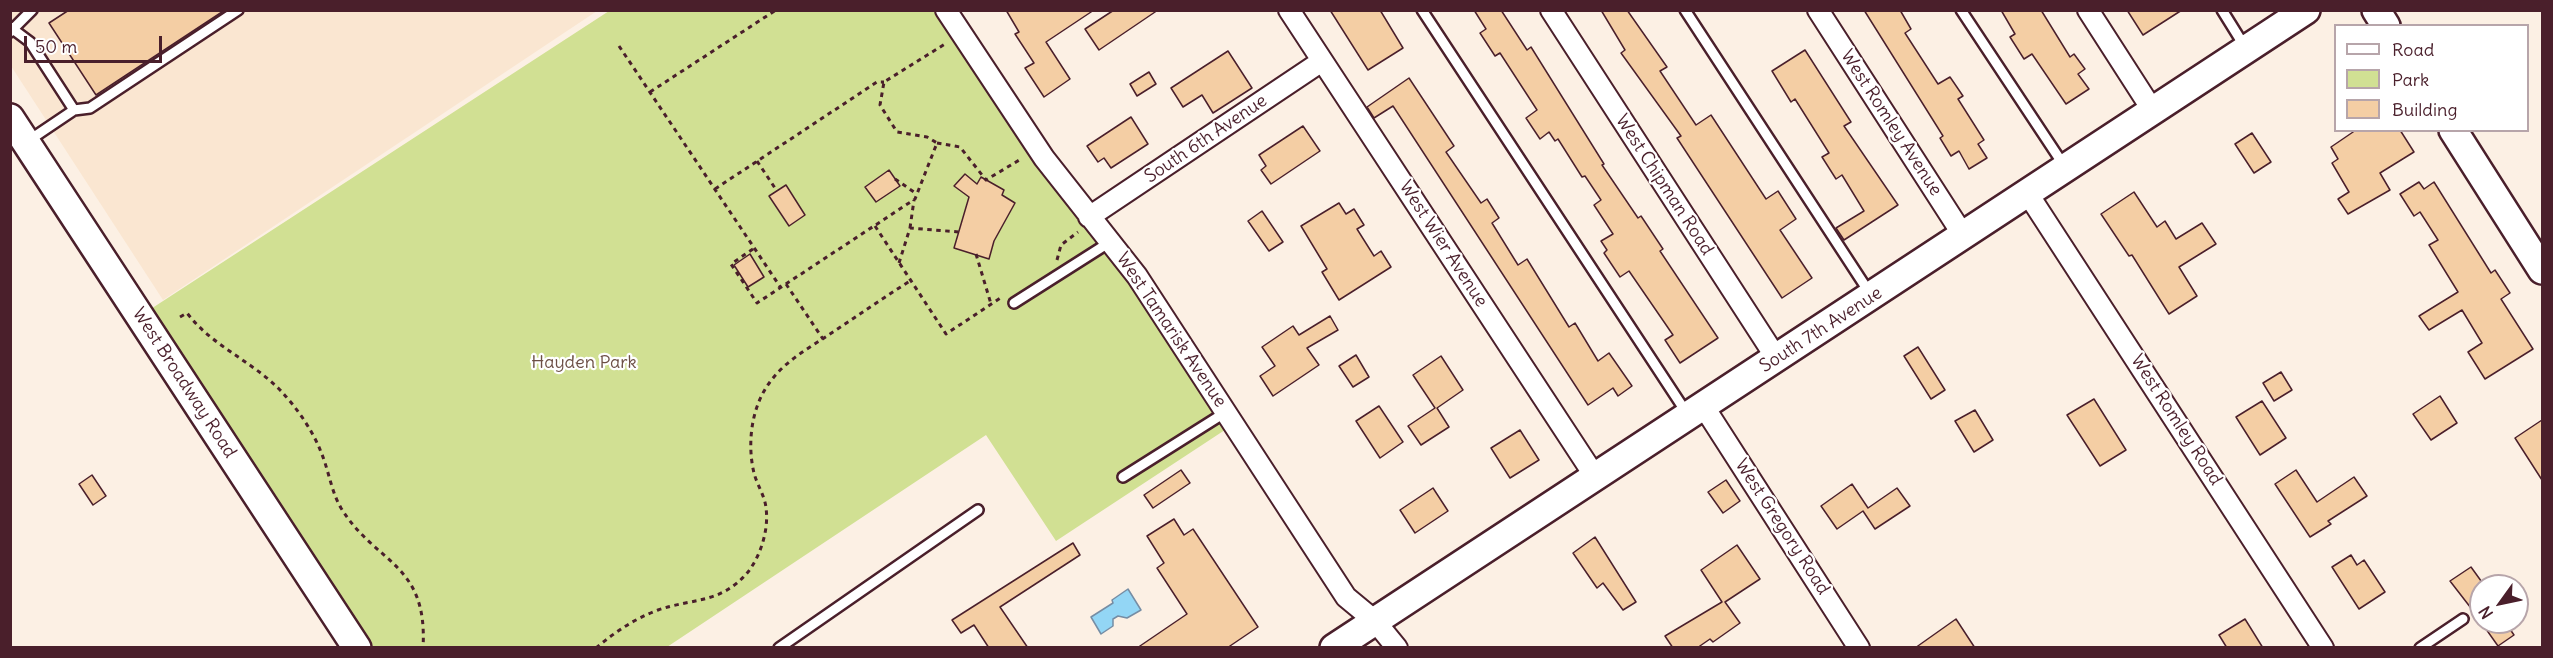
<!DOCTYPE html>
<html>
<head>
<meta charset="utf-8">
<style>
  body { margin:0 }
  #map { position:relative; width:2553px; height:658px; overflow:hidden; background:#fcf0e4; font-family:Delius,sans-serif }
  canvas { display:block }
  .frame { position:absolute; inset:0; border:12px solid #4a1f2b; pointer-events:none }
  .legend { position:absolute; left:2334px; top:24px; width:195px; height:108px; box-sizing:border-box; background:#fff; border:2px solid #b7a5aa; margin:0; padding:8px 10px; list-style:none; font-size:18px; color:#4a1f2b }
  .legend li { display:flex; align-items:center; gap:12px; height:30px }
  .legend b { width:30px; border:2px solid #b7a5aa }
  .north { position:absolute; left:2469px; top:574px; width:60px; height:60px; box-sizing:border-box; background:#fff; border:2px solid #b7a5aa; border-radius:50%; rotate:237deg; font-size:16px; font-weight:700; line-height:24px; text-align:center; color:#4a1f2b }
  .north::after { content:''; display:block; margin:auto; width:21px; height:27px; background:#4a1f2b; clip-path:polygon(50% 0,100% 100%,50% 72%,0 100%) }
  .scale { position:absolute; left:24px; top:36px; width:138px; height:27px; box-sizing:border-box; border:3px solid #4a1f2b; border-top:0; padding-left:8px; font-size:18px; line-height:21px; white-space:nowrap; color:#4a1f2b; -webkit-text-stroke:4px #fff; paint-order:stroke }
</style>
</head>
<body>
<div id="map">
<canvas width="2553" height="658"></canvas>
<div class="frame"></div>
<ul class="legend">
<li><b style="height:8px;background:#fff"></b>Road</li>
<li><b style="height:16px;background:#d1e093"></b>Park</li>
<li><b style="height:16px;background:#f4cea4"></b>Building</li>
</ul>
<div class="north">N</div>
<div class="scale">50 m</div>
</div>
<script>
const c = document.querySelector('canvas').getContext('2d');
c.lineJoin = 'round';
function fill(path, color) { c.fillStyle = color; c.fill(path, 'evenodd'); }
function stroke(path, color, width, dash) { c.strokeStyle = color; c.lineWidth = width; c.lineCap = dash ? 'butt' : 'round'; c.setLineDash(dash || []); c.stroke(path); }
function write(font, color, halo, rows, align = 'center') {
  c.font = font + ' Delius,sans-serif'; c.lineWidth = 4.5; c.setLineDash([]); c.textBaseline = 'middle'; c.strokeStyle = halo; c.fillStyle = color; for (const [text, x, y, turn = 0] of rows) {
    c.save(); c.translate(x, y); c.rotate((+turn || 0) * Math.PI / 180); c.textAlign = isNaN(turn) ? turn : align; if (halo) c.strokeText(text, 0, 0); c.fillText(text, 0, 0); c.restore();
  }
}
fill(new Path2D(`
  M11,11H597L163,300L11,66Z`), '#fae6d1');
fill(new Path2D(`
  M609,11H947L1234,424L1056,541L986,435L667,647H359L140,316Z`), '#d1e093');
const water = new Path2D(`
  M1128,589L1141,610L1127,618L1118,616L1113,619V626L1101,634L1091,617L1113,603L1112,600Z`);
fill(water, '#93d6f5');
stroke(water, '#768da4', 1.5);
const building = new Path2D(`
  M69,10H225L96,95L49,23Z
  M1006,10H1094L1046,42L1070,79L1044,97L1025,68L1034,63L1015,34L1019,32Z
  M1114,10H1158L1099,50L1085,29Z
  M1330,10H1380L1403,48L1368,70Z
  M1474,10H1501L1527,50L1531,47L1604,164L1602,165L1638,218L1641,216L1663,249L1660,251L1718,338L1680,363L1665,340L1673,335L1629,271L1620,277L1604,253L1607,250L1601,241L1613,234L1594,205L1601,200L1585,176L1582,177L1558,139L1555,141L1549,132L1540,139L1526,118L1537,110L1500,53L1495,56L1480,33L1486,29Z
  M1601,10H1627L1667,67L1660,71L1696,125L1711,115L1766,199L1778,191L1796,219L1780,230L1812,278L1782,298L1677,138L1681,136L1621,53L1625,50Z
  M1864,10H1900L1911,29L1905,33L1938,84L1950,77L1963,96L1958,99L1984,140L1978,144L1987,158L1969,169L1959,151L1951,156L1940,138L1943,136Z
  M2001,10H2041L2070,57L2074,54L2085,69L2078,74L2089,89L2066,104L2032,54L2024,59L2010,37L2015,34Z
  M2127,10H2182L2143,35Z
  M1805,50L1851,122L1844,126L1898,205L1844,240L1836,228L1864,211L1842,175L1836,179L1822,157L1829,153L1795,99L1791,102L1772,71Z
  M1228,51L1252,88L1213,113L1202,95L1183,107L1171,88Z
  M1149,72L1156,84L1137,96L1130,84Z
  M1409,78L1454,146L1446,152L1481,203L1487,199L1499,218L1492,223L1518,265L1527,259L1569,327L1575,323L1598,361L1609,353L1632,386L1618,396L1613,388L1588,405L1393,106L1374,118L1367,107Z
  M1131,117L1148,144L1111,168L1104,158L1098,162L1087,146Z
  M1303,126L1320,151L1271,184L1261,170L1266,166L1259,155Z
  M2356,130H2400L2414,152L2380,173L2390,190L2348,214L2338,199L2349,192L2332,163L2338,159L2331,147Z
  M2252,133L2271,162L2254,173L2235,144Z
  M889,170L900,186L876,202L865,187Z
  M965,174L977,184L981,177L1004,190L1002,195L1015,203L994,241L989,259L954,248L969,197L954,186Z
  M2419,182L2424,189L2434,182L2491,273L2495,270L2510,293L2501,299L2533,349L2485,379L2468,352L2482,343L2462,310L2429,330L2419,316L2458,292L2429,245L2438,240L2420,212L2414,216L2400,194Z
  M786,185L805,215L789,226L769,196Z
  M2134,192L2157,227L2165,221L2176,239L2202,223L2216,244L2179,267L2197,296L2169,314L2132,255L2129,256L2101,214Z
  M1339,203L1346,214L1354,209L1364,225L1357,229L1374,256L1381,251L1391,267L1339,300L1322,272L1327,269L1301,226Z
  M1262,211L1283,242L1269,251L1248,221Z
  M750,254L764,277L748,287L734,265Z
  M1330,316L1338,330L1307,348L1319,365L1273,396L1260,376L1275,366L1262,347L1293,326L1299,335Z
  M1918,347L1945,390L1931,399L1904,356Z
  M1356,355L1369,377L1353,387L1339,366Z
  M1441,356L1463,390L1437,408L1449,427L1421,445L1408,426L1435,408L1413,375Z
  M2281,372L2292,390L2274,401L2263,383Z
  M2440,396L2457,423L2431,440L2413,414Z
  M2094,399L2126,450L2100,466L2067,415Z
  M2262,401L2286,438L2260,455L2236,417Z
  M1379,406L1403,442L1380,458L1356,421Z
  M1975,410L1993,440L1974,452L1955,421Z
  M2542,420V480L2515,438Z
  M1520,430L1539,460L1510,478L1491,448Z
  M1181,470L1190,483L1153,508L1144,495Z
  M2296,470L2317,502L2354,477L2367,496L2328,521L2331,524L2310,537L2275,484Z
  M92,475L106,496L93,505L79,484Z
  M1726,480L1740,501L1723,513L1708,492Z
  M1852,484L1868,508L1897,488L1910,506L1875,529L1863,511L1837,529L1821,506Z
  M1433,488L1448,511L1415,533L1400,510Z
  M1174,519L1184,535L1193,529L1258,627L1227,648H1137L1187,614L1157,568L1164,563L1147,536Z
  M1595,537L1636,602L1623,610L1603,583L1597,588L1573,553Z
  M1073,543L1080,555L1000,607L1028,648H989L974,625L961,633L952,620Z
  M1737,545L1760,579L1725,602L1740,623L1713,642L1710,639L1697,648H1673L1665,636L1722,602L1701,570Z
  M2351,555L2357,565L2364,560L2385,592L2359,609L2332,567Z
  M2471,567L2484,585L2481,586V621L2450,581Z
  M1956,619L1975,648H1915Z
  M2245,619L2263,648H2227L2219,635Z
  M2481,622H2505L2514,635L2498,646Z`);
fill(building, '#f4cea4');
stroke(building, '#4a1f2b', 1.5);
const lane = new Path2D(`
  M1422,10L1686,412
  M1685,10L1869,292
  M1961,10L2065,167
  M2222,10L2245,47
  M10,27L30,42L74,110
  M10,32L32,10
  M28,141L74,110L90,108L238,10
  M1014,303L1110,242
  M1123,477L1226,412
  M779,648L978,510
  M2420,648L2463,619`);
const street = new Path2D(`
  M946,10L1044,158L1137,276L1346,597L1375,621L1397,648
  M1289,10L1596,478
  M1551,10L1777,359
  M1818,10L1963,235
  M2088,10L2153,111
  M2028,194L2323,648
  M1089,217L1322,61
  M1704,407L1859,648`);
const secondary = new Path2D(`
  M2376,10L2386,26
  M10,118L357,648
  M2453,130L2542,270
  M1334,648L2306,10`);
stroke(lane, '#4a1f2b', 14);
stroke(street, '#4a1f2b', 24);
stroke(secondary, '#4a1f2b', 32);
stroke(new Path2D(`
  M619,46L781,288
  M650,92L776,10
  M937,143L960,147L986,180L1021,159
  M757,161L777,191
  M895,179L917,194
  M715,189L877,82H884
  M875,226L946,334L1002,297
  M910,228L914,200
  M753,249L731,264L757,303L915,199L937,143L927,137L897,132L880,105L884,82L945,44
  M976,254L991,304
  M1057,260L1061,245L1078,232
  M899,263L910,228L959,232
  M786,284L823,339
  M180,317L187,313C213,347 251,360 281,391C297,408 313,431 321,452C329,471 331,491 341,508C376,565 428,562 423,648
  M596,648C615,632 634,619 658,610C693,598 721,604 748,572C761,555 769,529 766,508C765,496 757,485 754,473C747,444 751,407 770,382C785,361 809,348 830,334C857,316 883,298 910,281`), '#4a1f2b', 3, [4.5, 4.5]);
stroke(lane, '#fff', 9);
stroke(street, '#fff', 20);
stroke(secondary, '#fff', 27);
write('18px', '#4a1f2b', '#fff', [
  ["West Romley Avenue",1891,123,57],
  ["South 6th Avenue",1206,139,-34],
  ["West Chipman Road",1664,185,57],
  ["West Wier Avenue",1443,244,57],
  ["West Tamarisk Avenue",1171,330,56],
  ["South 7th Avenue",1821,330,-33],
  ["West Broadway Road",184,383,57],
  ["West Romley Road",2176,420,57],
  ["West Gregory Road",1782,527,57]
]);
write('18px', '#6c4f45', '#fff', [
  ["Hayden Park",584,363]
]);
</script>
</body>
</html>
